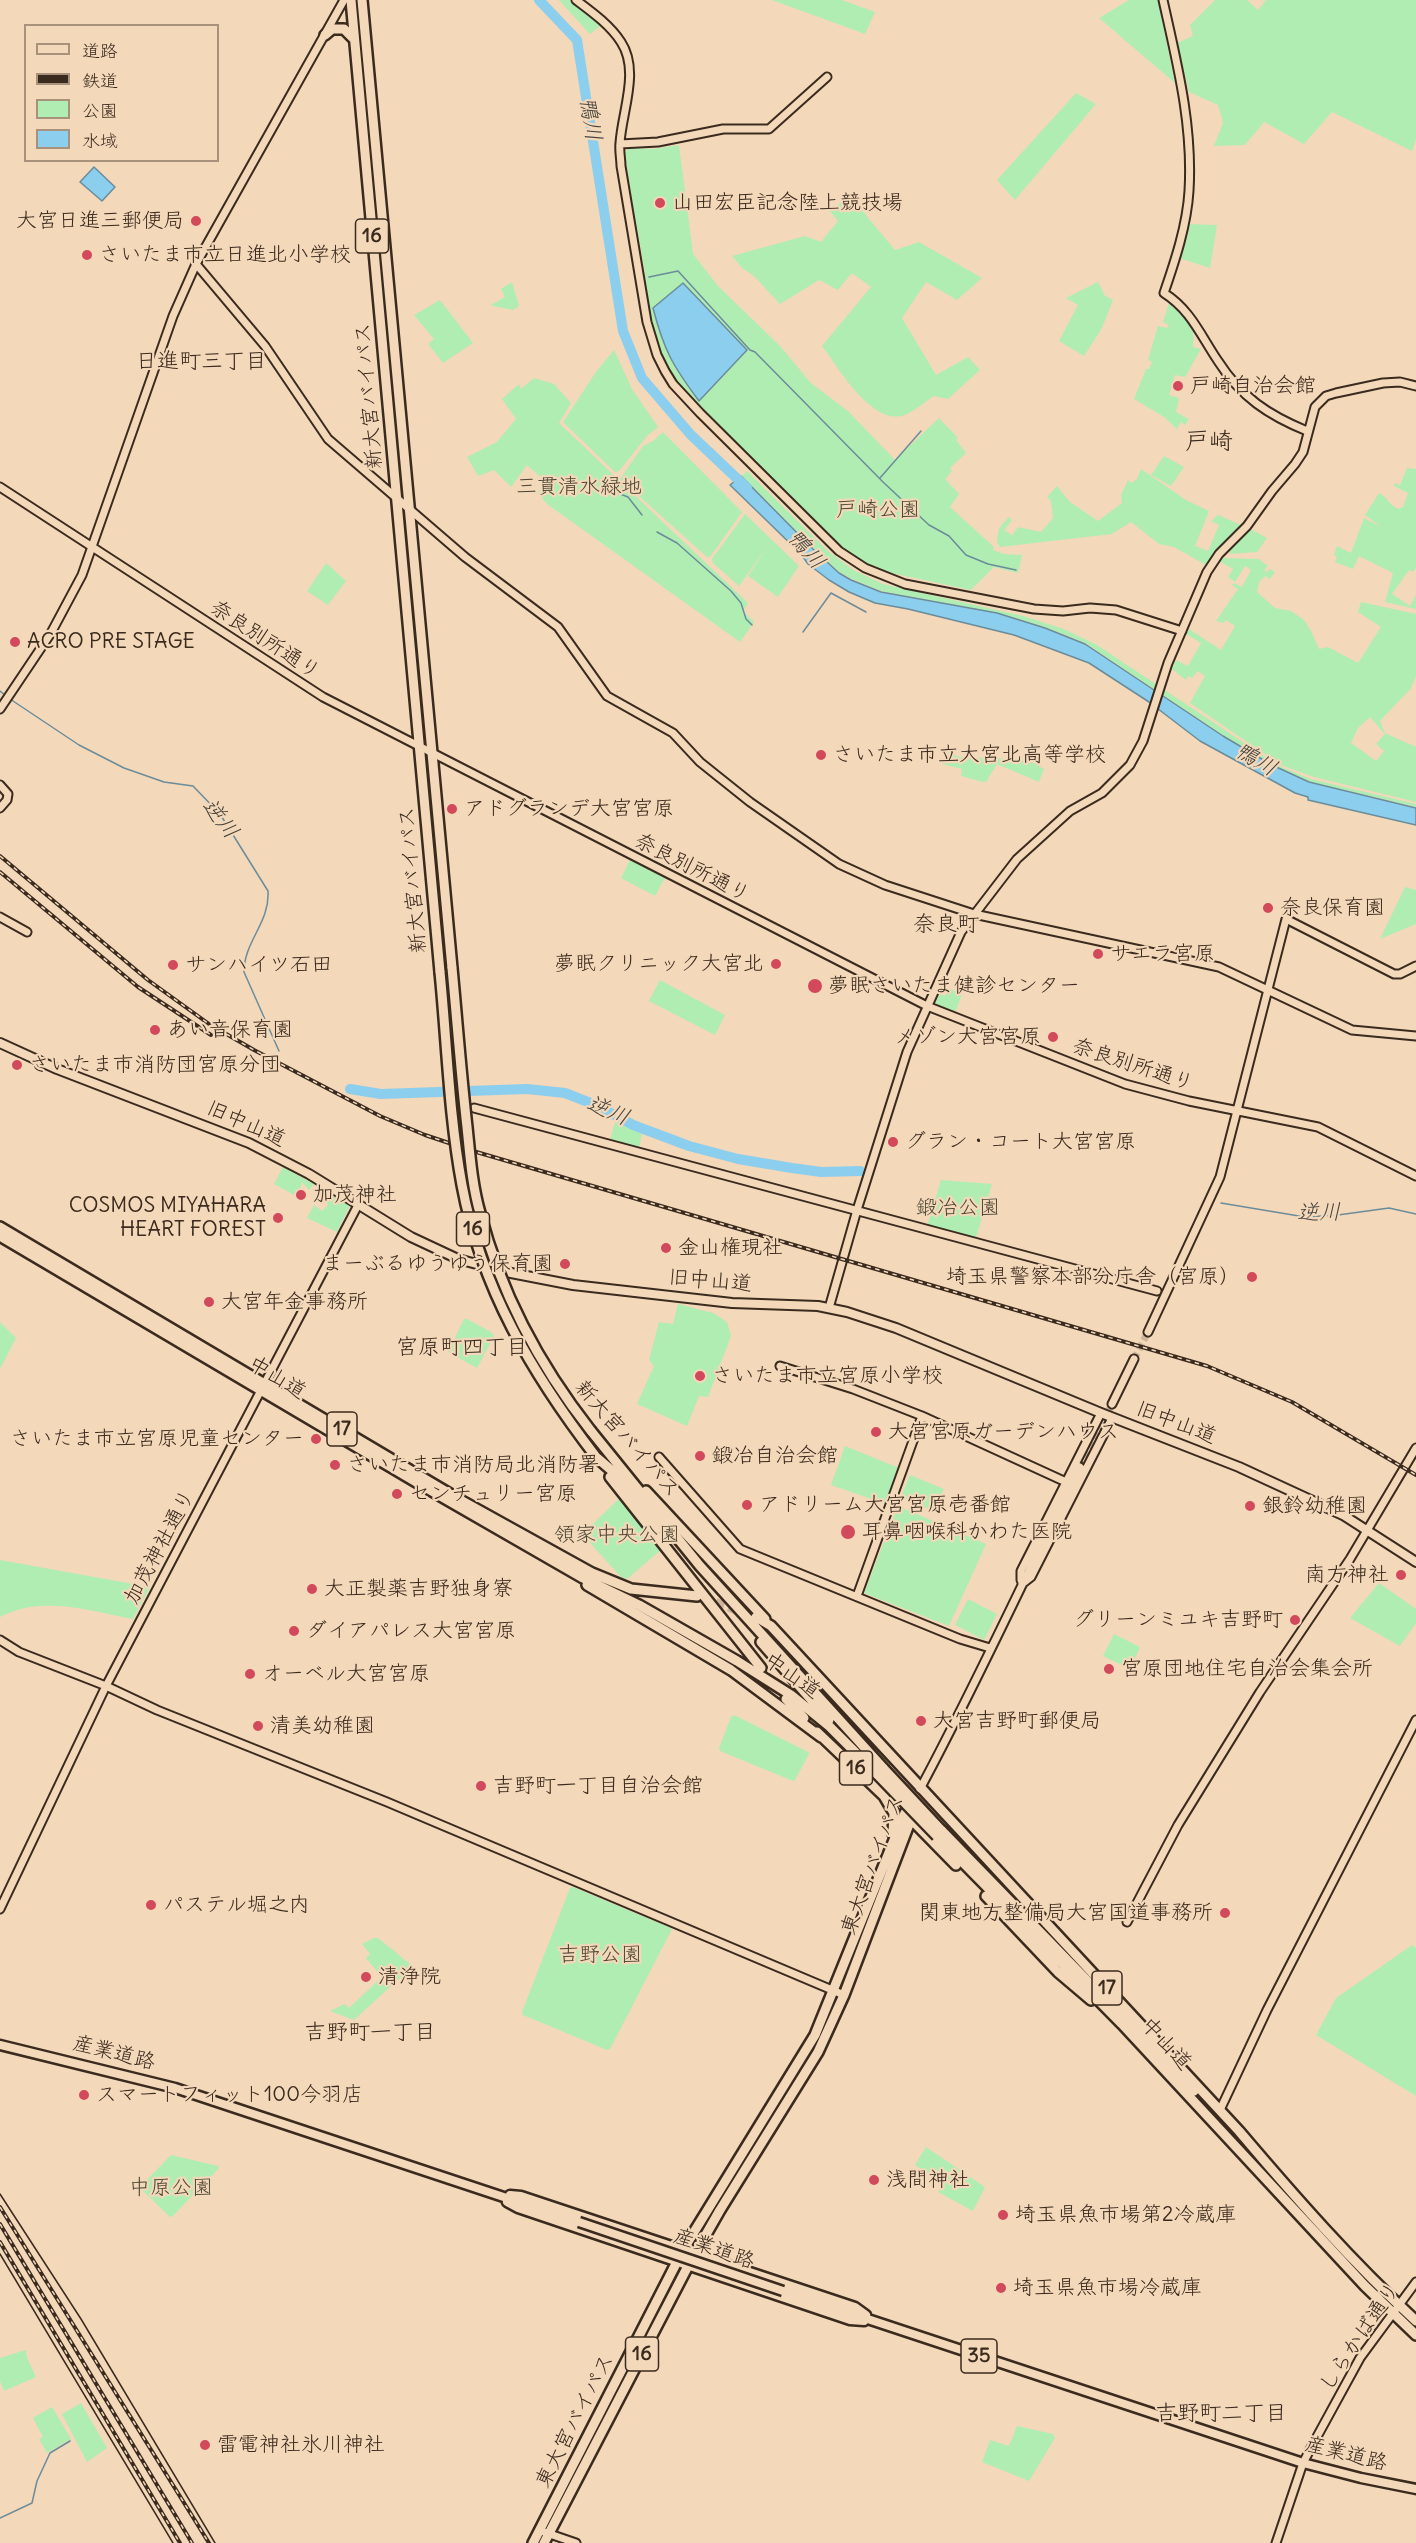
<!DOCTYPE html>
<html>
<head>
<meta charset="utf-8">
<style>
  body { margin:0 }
  #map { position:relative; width:1416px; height:2543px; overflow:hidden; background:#f3d8ba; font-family:Delius,"Klee One",sans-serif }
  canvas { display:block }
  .legend { position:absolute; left:24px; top:24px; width:195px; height:138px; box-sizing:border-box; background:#f3d8ba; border:2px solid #a9927c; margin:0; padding:8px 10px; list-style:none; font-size:18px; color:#3b2a1e }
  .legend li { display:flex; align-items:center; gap:12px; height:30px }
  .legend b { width:30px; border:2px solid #a9927c }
</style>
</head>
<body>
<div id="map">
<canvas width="1416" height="2543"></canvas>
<ul class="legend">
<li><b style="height:8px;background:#f3d8ba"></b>道路</li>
<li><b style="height:8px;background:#3b2a1e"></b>鉄道</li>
<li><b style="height:16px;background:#b0edb3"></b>公園</li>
<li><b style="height:16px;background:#8bceed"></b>水域</li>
</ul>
</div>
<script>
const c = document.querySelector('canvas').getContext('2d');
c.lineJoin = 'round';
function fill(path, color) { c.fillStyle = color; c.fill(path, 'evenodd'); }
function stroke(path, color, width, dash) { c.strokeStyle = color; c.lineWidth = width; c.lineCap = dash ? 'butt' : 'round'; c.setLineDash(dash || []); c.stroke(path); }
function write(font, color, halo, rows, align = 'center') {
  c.font = font + ' Delius,"Klee One",sans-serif'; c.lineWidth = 4.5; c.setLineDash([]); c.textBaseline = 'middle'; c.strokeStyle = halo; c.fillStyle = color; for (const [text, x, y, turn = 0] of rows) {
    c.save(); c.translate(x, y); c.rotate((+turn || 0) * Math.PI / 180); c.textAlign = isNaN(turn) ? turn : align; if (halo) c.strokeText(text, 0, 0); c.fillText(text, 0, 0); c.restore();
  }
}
fill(new Path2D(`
  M559,0H571L601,25L590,34Z
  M772,0H842L875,12L865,34Z
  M1129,0H1158L1175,83L1099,18Z
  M1215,0H1247L1258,10L1266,0H1416V139L1412,151L1332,112L1304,144L1264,122L1245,145L1214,146L1223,123L1218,105L1189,92L1177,43L1193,36L1190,25Z
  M1076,93L1096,104L1015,200L997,180Z
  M679,145L693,254L718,286L781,347L811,383L849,412L895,460L939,418L958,438L956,440L966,453L950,468L952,471L945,479L959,494L950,507L994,547L993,550L1004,554L1022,555L1018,573L994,567L971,590L877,570L853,558L827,536L679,388C655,353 647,315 643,274L645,273L624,153L629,148L653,149Z
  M850,196L895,250L919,242L982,278L957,300L926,282L902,318L936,375L968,357L980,370L948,399L934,396C925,402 912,413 902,416C870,423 838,367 822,346L871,287L852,273L838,290L819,280L780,304L754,276L742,268L732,256L805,236L821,242L838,221L830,211Z
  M1188,224L1217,225L1210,268L1179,258Z
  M512,282L519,306L513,310L493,306L491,305L505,297L501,289Z
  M1098,282L1105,296L1113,300L1102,328L1084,356L1059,341L1078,305L1066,298Z
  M440,300L473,343L443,363L428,344L434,339L414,315Z
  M1169,303C1188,316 1196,326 1193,347L1201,349L1185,377L1175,375L1169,395L1179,398L1176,412L1189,419L1185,425L1181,422L1177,429L1164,417L1134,399L1146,369H1149L1152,362L1148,360L1158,326L1167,328L1169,325L1163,322Z
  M614,350L632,389L658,427L647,436L619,471L615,472L563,422L596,372Z
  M534,378L554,384L571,403L559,423L748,603L743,611L754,622L740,642L547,504L538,493L546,482L527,465L511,487L494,470L478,476L467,457L497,442L516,419L502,399L519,384L521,389Z
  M663,432L742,512L710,557H707L620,479L643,446L653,441Z
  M1164,456L1184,467L1171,486L1151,475Z
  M1407,468L1416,469V568L1413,572L1409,570L1392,594L1410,606L1416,595V609L1385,602L1393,573L1359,556L1353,569L1335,562L1337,557L1334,555L1337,546L1351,553L1364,518L1381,527L1365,515L1379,493C1388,497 1389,506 1399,509L1403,507L1408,493L1394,486L1395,483L1400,485Z
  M1141,469L1186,500L1209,511L1195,546L1208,551L1219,525L1211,521L1218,515L1241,525L1206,565L1174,547L1159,544L1131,522L1112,534L1000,547L997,542L999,528L1009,517L1012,520L1004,530L1012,535L1009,540L1018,527L1041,532L1053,518L1051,501L1047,497L1057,486L1070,502L1098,521L1122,503L1121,495L1128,480L1131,483L1137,479Z
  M747,471L829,552L855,571L883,584L1023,616L1064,629L1097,645L1279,766L1311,779L1416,804V807L1311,782L1272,765L1224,736L1085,643L1045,627L1004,615L881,591L852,579L839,572L813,548L742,476Z
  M745,514L799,566L778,597L748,576L768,546L739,586L713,563L712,559Z
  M1250,529L1267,538L1257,552L1230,554L1229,550Z
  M1222,558L1259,559L1268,566L1264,570L1267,572L1270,569L1275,572L1270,579L1265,576L1259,582L1257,592L1275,608L1291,611L1304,620L1311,631L1319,649L1328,647L1358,663L1381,627L1358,612L1361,602L1416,614V676L1411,688L1380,721L1385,733L1416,747V802L1314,777L1281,765L1190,703L1205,676L1198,671L1192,678L1188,676L1186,680L1172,669L1175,660L1188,666L1201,643L1186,634L1189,629L1221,650L1235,626L1226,620L1224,623L1216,621L1238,589L1232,585L1234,583L1242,587L1251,570L1245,566L1235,582L1228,577L1233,569L1219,561ZM1370,717L1385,734L1376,744L1384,751L1376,761L1351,743L1358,728Z
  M326,563L346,581L328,605L307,591Z
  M948,751L959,757L1026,759L1044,769L1039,782L997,764L986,782H983L961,776L962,769L942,764Z
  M633,859L666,876L655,896L621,878L630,860Z
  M1405,887L1416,890V924L1380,939Z
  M660,980L725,1015L715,1035L649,1001Z
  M948,988L962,994L955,1013L935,1005L933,1001L937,993L945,996Z
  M615,1122L642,1134L639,1148L610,1140Z
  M283,1167L314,1184L309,1190L302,1182L298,1197L274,1184Z
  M941,1180L992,1184L976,1238L927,1226Z
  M326,1191L350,1205L337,1232L307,1218L314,1205L322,1211L328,1205L323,1195Z
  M678,1304L713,1313L727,1322L731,1336L708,1397L699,1396L687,1426L637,1404L654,1366L649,1360L659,1322L673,1324Z
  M464,1319H467L491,1332L494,1336L477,1368L448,1352Z
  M0,1322L16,1338L0,1369Z
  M845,1446L899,1468L886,1504L831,1485Z
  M910,1475L944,1489L934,1511L901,1497Z
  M621,1497L662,1549L627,1579L621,1577L582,1534Z
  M898,1506L986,1544L949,1626L864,1593Z
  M0,1560L150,1587L133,1619C89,1611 42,1595 0,1617Z
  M1379,1583L1416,1609V1623L1400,1646L1350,1618Z
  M968,1599L997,1614L984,1640L955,1625Z
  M1114,1634L1140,1647L1130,1669L1103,1656Z
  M734,1715L808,1752L809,1754L795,1780L793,1781L720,1751L719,1748L731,1717Z
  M573,1887L671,1928V1931L610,2049L607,2050L523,2015L522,2012L570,1888Z
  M374,1938H378L410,1964L411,1968L354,2020L330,2011L345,2004L349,2008L382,1977L366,1958L370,1954L362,1944Z
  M1412,1945L1416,1948V2096L1316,2035L1336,1998Z
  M926,2147L985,2187L973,2211L938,2192L943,2184L915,2165Z
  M171,2155L218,2166V2169L173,2216L170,2217L141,2189V2186Z
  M26,2350L27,2358L36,2377L4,2391L0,2381V2358Z
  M81,2403L107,2448L87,2462L62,2414Z
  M52,2407L71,2439L47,2453L39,2439L43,2437L33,2418Z
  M1017,2426L1053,2434L1055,2438L1029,2481L982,2462L990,2440L1009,2446Z`), '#b0edb3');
const water = new Path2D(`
  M94,167L115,187L102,201L80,182Z
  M683,283L747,350L699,401C673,366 664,351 653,308Z
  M741,476L813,549L839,573L851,580L881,592L997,613L1045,628L1085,644L1223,736L1272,765L1309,782L1416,808V825L1308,800V797L1295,793L1200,741L1149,702L1089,663L1014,635L908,609L875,603L849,592L829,580L808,564L800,553L730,485Z`);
fill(water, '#8bceed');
stroke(water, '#6b8c9a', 1.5);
stroke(new Path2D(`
  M649,277L678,271L750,350L755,352L883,482L929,525L949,536L966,555L988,564L1016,570
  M880,478L921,431
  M615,492L628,497L642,515
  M657,532L677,543L731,591L741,603L746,619L752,625
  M803,632L831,593L866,612
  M0,691L6,696
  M10,699L79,745L124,768L164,782L193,786L220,814L268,891C270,923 244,941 244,972L279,1051
  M1221,1203L1305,1217L1338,1215L1389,1208L1416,1214
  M0,2518L32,2503L37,2481L50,2453L70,2441`), '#6b8c9a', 1.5);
stroke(new Path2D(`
  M539,0L577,40L623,331L642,378L691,435L747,488
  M350,1089L381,1094L527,1089L565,1093L598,1106L633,1125L689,1146L738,1159L792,1168L821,1172L860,1171`), '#8bceed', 10);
stroke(new Path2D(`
  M1134,1359L1148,1332
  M1080,1467L1112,1404`), '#ceb59b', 7, [7, 3.5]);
stroke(new Path2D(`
  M703,1598L756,1617`), '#ceb59b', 9, [9, 4.5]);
const tertiary = new Path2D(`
  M576,0C592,12 610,25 621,42C640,71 622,111 620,143C619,151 621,159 621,166L647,322L657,355L665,371L673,384L700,413L839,551L865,568L905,584L1034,609L1063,611L1090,608L1116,610L1182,631
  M1163,0C1177,63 1193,125 1189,191C1187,225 1175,261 1164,293C1191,310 1201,336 1218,361C1241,397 1268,415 1307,431
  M620,144L658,142L723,129H769L827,77
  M196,264L265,346L328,439L465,557L558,627L607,696L673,733L700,762L750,802L839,864L885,885L974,914L1219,967L1352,1030L1416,1036
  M0,487L323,697L927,1006L1125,1084L1189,1101L1318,1127L1416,1176
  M0,709L51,633L82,575L173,316L196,264L344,0
  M0,785L8,794L7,800L0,808
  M0,917L27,932
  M474,1108L1157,1291
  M829,1308L857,1210L907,1052L961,932L1017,859L1070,811L1102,793L1130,765L1143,741L1168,663L1207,572L1219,554L1247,526L1272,491L1295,464L1303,452L1315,407L1326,396L1336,393L1383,383L1400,382L1416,386
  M1148,1332L1220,1177L1286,919L1394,974H1400L1416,966
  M780,1366L853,1389L922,1416L1066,1482
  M1112,1404L1134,1359
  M659,1457L740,1549L960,1639L990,1648
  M1021,1580V1571L1101,1413
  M1022,1584L1031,1577L1112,1418
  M857,1596L922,1416
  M0,1640L19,1652L106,1686L157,1710L387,1802L844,1995
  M920,1789C977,1683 1026,1574 1080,1467
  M0,1909L106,1686L358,1205
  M1127,1922L1178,1825L1260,1692L1350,1559L1416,1448
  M1220,2110L1267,2010L1416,1720
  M544,2532L576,2543
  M1276,2543L1303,2463L1313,2444L1360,2358L1416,2282`);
const secondary = new Path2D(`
  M0,1043L57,1069L249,1143L309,1174L411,1237L458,1259L506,1272L573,1285L732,1303L818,1306L847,1312L896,1328L1101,1413L1239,1467L1343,1515L1416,1562`);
const primary = new Path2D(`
  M0,2045L175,2088L579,2222
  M510,2195L521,2196L855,2307L866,2315
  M507,2202L518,2208L850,2320L864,2321
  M783,2291L1303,2463L1361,2478L1416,2489`);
const trunk = new Path2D(`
  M351,0L440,972
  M362,0L452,968
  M325,35L332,29H344L353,38
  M0,1227L462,1501L592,1573L631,1589L697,1596
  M0,1236L416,1482L583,1578L639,1605L737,1661L791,1695L829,1726L878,1775
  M591,1431L700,1566L884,1769
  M596,1457L617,1475L661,1528
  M610,1477L761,1668
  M646,1491L765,1619
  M587,1585L731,1670L821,1737
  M756,1617L771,1626L1239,2131C1295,2197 1352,2262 1416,2321
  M761,1642L829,1720
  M786,1699L804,1718
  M817,1732L884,1796L894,1813L893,1834
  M909,1817L956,1865
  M941,1830L1194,2091
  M937,1836L1122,2024L1365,2286L1416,2335
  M986,1896L1058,1972L1091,2000
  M533,2543L683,2250L815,2035L905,1813L913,1801
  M544,2543L688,2266L720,2210L818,2052L844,1995L916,1806`);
stroke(tertiary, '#3b2a1e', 11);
stroke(secondary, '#3b2a1e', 12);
stroke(primary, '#3b2a1e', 13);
stroke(trunk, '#3b2a1e', 14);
stroke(tertiary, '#f3d8ba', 7);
stroke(secondary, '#f3d8ba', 8);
stroke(primary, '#f3d8ba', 8);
stroke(trunk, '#f3d8ba', 9);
stroke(new Path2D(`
  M0,2194L81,2319L215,2543
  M0,2254L173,2543`), '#3b2a1e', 1.5);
const rail = new Path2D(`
  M0,856L148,980L209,1024L254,1050L380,1116L425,1135L473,1151L1207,1366L1292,1402L1416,1475
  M0,872L138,987L211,1035
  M0,2207L209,2543
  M0,2224L192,2543
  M0,2242L180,2543`);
stroke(rail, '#3b2a1e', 4);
stroke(rail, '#f3d8ba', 1.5, [4.5]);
const primaryBridge = new Path2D(`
  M579,2222L783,2291`);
const trunkBridge = new Path2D(`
  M452,968C457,1021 461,1074 467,1127C470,1156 472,1185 480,1213C501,1294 539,1365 591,1431
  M440,972C447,1042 449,1115 462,1185C481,1288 533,1375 596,1457
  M884,1769L941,1830
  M878,1775L937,1836`);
stroke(primaryBridge, '#3b2a1e', 13, []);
stroke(trunkBridge, '#3b2a1e', 14, []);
stroke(primaryBridge, '#f3d8ba', 8);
stroke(trunkBridge, '#f3d8ba', 9);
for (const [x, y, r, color] of [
  [660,203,6,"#d1495b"],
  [196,221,6,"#d1495b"],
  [87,255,6,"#d1495b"],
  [1178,386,6,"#d1495b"],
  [15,642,6,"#d1495b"],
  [821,755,6,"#d1495b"],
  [452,809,6,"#d1495b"],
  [1268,908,6,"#d1495b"],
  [1098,954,6,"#d1495b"],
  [776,964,6,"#d1495b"],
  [173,965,6,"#d1495b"],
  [815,986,8,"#d1495b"],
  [155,1030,6,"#d1495b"],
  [1053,1037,6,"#d1495b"],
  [17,1065,6,"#d1495b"],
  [893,1142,6,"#d1495b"],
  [301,1195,6,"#d1495b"],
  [278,1218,6,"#d1495b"],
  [666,1248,6,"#d1495b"],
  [565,1264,6,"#d1495b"],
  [1252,1277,6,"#d1495b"],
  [209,1302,6,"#d1495b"],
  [700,1376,6,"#d1495b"],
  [876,1432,6,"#d1495b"],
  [316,1439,6,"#d1495b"],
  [700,1456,6,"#d1495b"],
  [335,1465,6,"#d1495b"],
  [397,1494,6,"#d1495b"],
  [747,1505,6,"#d1495b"],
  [1250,1506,6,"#d1495b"],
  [848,1532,8,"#d1495b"],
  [1401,1575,6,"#d1495b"],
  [312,1589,6,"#d1495b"],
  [1295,1620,6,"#d1495b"],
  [294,1631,6,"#d1495b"],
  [1109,1669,6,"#d1495b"],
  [250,1674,6,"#d1495b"],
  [921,1721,6,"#d1495b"],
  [258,1726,6,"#d1495b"],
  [481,1786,6,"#d1495b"],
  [151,1905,6,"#d1495b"],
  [1225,1913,6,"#d1495b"],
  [366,1977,6,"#d1495b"],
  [84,2095,6,"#d1495b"],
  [874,2180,6,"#d1495b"],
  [1003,2215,6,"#d1495b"],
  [1001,2288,6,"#d1495b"],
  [205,2445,6,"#d1495b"]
]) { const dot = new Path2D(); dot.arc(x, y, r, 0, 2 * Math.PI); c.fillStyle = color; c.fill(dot); stroke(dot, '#f3d8ba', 2); }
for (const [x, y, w] of [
  [372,236,33],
  [473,1229,33],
  [342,1429,30],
  [856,1768,33],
  [1107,1988,30],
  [642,2354,33],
  [979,2356,36]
]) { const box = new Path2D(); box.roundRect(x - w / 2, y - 17, w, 34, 4.5); c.fillStyle = '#f3d8ba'; c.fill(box); stroke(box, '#3b2a1e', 1.5); }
write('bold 20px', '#3b2a1e', null, [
  ["16",372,236],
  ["16",473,1229],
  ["17",342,1429],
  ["16",856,1768],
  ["17",1107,1988],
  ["16",642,2354],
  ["35",979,2356]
]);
write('21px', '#3b2a1e', '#f3d8ba', [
  ["山田宏臣記念陸上競技場",672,203],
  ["大宮日進三郵便局",184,221,"right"],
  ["さいたま市立日進北小学校",99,255],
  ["戸崎自治会館",1190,386],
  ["ACRO PRE STAGE",27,642],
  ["さいたま市立大宮北高等学校",833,755],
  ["アドグランデ大宮宮原",464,809],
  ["奈良保育園",1280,908],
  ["サエラ宮原",1110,954],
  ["夢眠クリニック大宮北",764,964,"right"],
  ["サンハイツ石田",185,965],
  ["夢眠さいたま健診センター",828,986],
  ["あい音保育園",167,1030],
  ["メゾン大宮宮原",1041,1037,"right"],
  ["さいたま市消防団宮原分団",29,1065],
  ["グラン・コート大宮宮原",905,1142],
  ["加茂神社",313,1195],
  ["COSMOS MIYAHARA",266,1206,"right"],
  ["HEART FOREST",266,1230,"right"],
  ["金山権現社",678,1248],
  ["まーぶるゆうゆう保育園",553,1264,"right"],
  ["埼玉県警察本部分庁舎（宮原）",1240,1277,"right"],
  ["大宮年金事務所",221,1302],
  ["さいたま市立宮原小学校",712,1376],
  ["大宮宮原ガーデンハウス",888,1432],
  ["さいたま市立宮原児童センター",304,1439,"right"],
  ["鍛冶自治会館",712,1456],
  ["さいたま市消防局北消防署",347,1465],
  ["センチュリー宮原",409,1494],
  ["アドリーム大宮宮原壱番館",759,1505],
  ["銀鈴幼稚園",1262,1506],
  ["耳鼻咽喉科かわた医院",862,1532],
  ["南方神社",1389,1575,"right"],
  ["大正製薬吉野独身寮",324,1589],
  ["グリーンミユキ吉野町",1283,1620,"right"],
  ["ダイアパレス大宮宮原",306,1631],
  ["宮原団地住宅自治会集会所",1121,1669],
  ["オーベル大宮宮原",262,1674],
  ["大宮吉野町郵便局",933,1721],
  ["清美幼稚園",270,1726],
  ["吉野町一丁目自治会館",493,1786],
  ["パステル堀之内",163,1905],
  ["関東地方整備局大宮国道事務所",1213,1913,"right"],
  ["清浄院",378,1977],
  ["スマートフィット100今羽店",96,2095],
  ["浅間神社",886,2180],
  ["埼玉県魚市場第2冷蔵庫",1015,2215],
  ["埼玉県魚市場冷蔵庫",1013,2288],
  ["雷電神社氷川神社",217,2445]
], 'left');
write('21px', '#3b2a1e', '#f3d8ba', [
  ["新大宮バイパス",369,396,-95],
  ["奈良別所通り",265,640,33],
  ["奈良別所通り",692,868,27],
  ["新大宮バイパス",413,880,-95],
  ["奈良別所通り",1133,1065,18],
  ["旧中山道",246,1124,24],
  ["旧中山道",710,1281,5],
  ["中山道",277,1378,31],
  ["旧中山道",1176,1423,21],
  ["新大宮バイパス",627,1439,49],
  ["加茂神社通り",160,1547,-62],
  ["中山道",792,1676,35],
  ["東大宮バイパス",873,1865,-70],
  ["中山道",1166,2044,47],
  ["産業道路",114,2053,14],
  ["産業道路",714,2249,19],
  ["しらかば通り",1360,2337,-56],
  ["東大宮バイパス",575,2421,-63],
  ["産業道路",1346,2454,14]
]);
write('21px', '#4d4734', '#f3d8ba', [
  ["三貫清水緑地",579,487],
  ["戸崎公園",878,510],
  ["鍛冶公園",958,1208],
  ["領家中央公園",617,1535],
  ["吉野公園",600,1955],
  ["中原公園",171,2188]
]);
write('italic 22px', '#47433d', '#f3d8ba', [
  ["鴨川",590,119,81],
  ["鴨川",806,550,49],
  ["鴨川",1256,760,30],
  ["逆川",220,819,52],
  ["逆川",608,1111,23],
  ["逆川",1319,1213,-1]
]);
write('22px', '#3b2a1e', '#f3d8ba', [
  ["日進町三丁目",201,362],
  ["奈良町",946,925],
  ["宮原町四丁目",462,1348],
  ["吉野町一丁目",370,2033],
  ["吉野町二丁目",1221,2414]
]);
write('24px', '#3b2a1e', '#f3d8ba', [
  ["戸崎",1209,442]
]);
</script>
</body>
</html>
